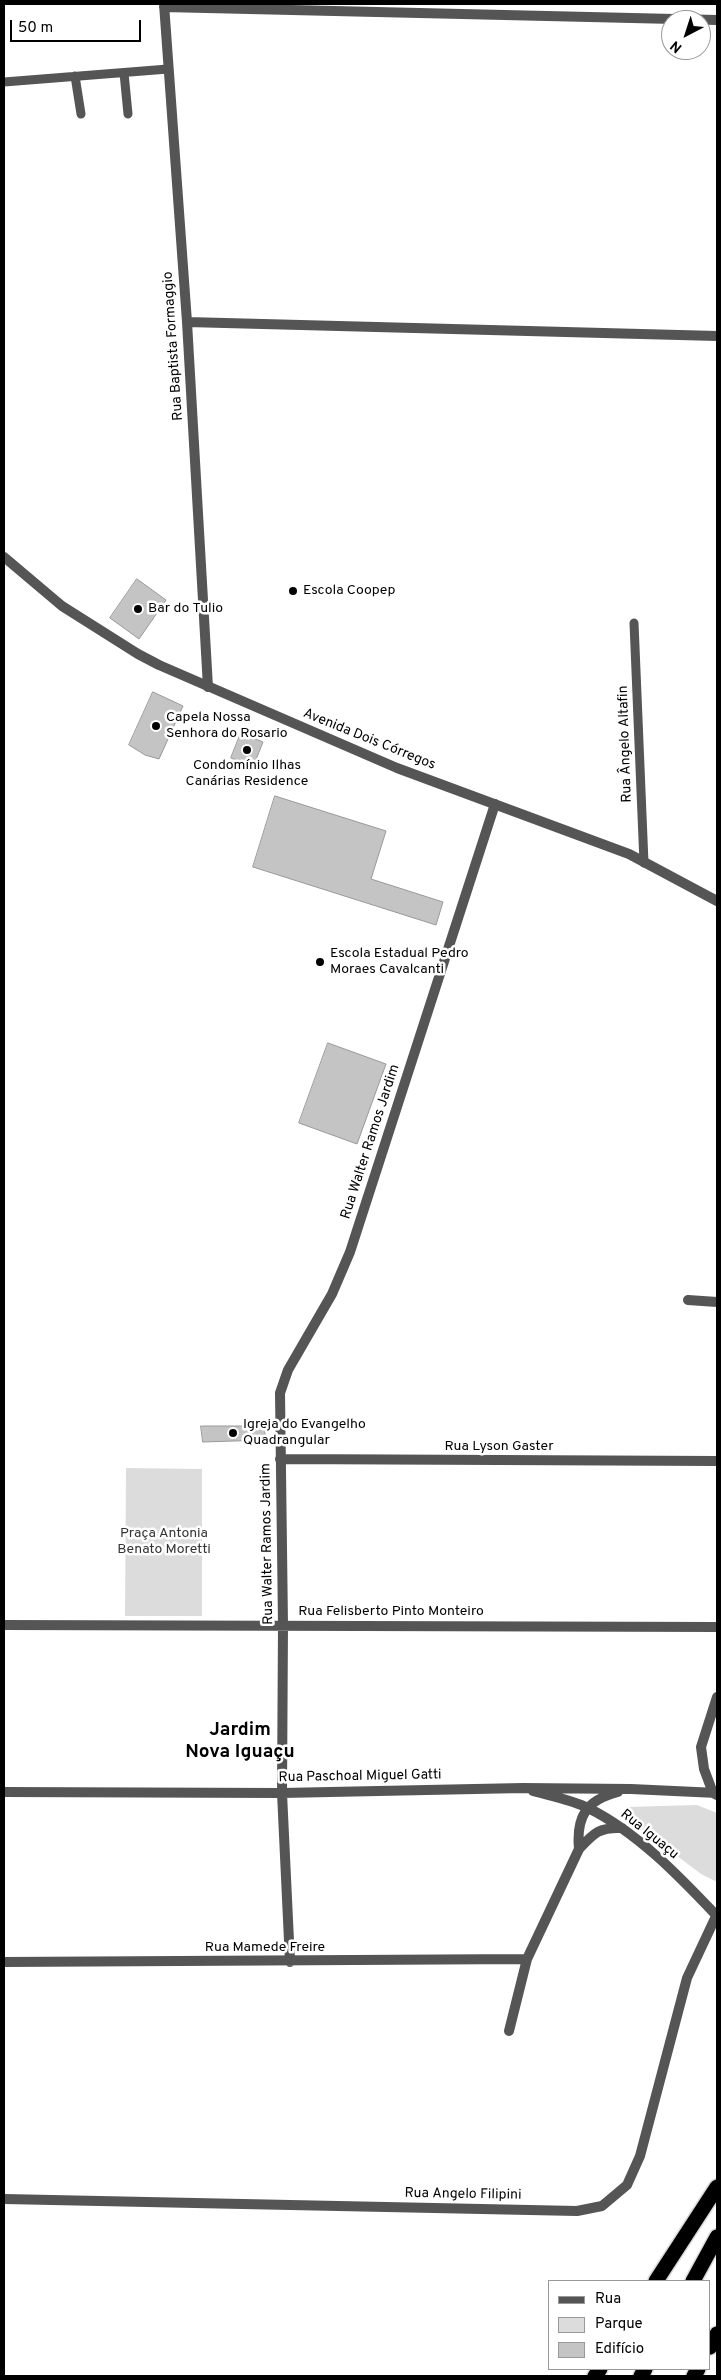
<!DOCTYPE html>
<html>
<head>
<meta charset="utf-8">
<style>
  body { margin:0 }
  #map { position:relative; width:721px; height:2380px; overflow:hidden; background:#fff; font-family:Overpass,sans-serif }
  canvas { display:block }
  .frame { position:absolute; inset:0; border:5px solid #000; pointer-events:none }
  .legend { position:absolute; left:548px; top:2280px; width:162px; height:90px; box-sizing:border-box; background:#fff; border:1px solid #999; margin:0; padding:6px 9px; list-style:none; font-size:15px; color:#000 }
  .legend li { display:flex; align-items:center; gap:10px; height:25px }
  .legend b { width:25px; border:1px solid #999 }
  .north { position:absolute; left:661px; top:10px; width:50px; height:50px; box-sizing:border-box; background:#fff; border:1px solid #999; border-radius:50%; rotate:220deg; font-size:14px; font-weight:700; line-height:20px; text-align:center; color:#000 }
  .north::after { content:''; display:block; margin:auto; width:18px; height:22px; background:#000; clip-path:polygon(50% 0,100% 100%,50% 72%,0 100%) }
  .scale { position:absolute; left:10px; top:20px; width:131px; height:22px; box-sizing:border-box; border:2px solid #000; border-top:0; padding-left:6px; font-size:15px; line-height:18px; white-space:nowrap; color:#000; -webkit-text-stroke:4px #fff; paint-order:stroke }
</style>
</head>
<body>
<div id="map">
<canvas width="721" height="2380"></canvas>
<div class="frame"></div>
<ul class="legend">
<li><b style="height:6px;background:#555"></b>Rua</li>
<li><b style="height:14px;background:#dcdcdc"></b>Parque</li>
<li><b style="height:14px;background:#c4c4c4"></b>Edifício</li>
</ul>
<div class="north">N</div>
<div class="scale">50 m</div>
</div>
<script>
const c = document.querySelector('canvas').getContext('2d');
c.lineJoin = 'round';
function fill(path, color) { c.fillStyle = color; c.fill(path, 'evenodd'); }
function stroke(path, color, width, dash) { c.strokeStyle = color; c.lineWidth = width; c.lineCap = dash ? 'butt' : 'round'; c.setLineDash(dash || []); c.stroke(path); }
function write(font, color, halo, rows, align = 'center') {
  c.font = font + ' Overpass,sans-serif'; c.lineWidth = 5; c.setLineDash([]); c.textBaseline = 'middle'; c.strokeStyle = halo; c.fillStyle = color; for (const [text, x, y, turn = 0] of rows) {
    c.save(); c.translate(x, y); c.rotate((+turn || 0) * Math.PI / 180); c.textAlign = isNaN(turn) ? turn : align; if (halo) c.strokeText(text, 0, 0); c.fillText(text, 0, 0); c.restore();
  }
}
fill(new Path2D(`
  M126,1468L202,1469V1616H125Z
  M697,1805L717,1813V1882L701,1874L623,1815L627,1807Z`), '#dcdcdc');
const building = new Path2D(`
  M137,579L166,600L139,639L110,618Z
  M153,692L183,706L159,759L145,755L129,745Z
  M241,733L263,742L253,767L231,758Z
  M275,796L386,831L371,879L443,902L436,925L253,867Z
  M328,1043L386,1064L357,1144L299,1123Z
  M201,1426H264L266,1440L203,1442Z`);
fill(building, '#c4c4c4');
stroke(building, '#999', 1);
const motorway = new Path2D(`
  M656,2281L717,2187
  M693,2281L717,2237
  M710,2347L717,2334
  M595,2376L600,2369
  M641,2376L645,2369
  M694,2376L698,2369`);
stroke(motorway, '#dbdbdb', 18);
stroke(new Path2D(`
  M124,73L128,114
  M75,76L81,114
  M4,82L168,69
  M634,623L644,863`), '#555', 9);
stroke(new Path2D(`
  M164,4L187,322L208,687
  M164,7L717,20
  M187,322L717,336
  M688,1300L717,1302
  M280,1459L717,1461
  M4,1625L717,1627
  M717,1697L701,1747L704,1769L713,1793L717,1795
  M533,1791C551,1796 572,1800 588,1808C637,1832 679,1876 716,1915
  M4,1792L282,1793L523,1788L631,1789L717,1793
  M579,1849C576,1817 586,1800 618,1792
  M4,1962L527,1959
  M290,1962L282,1793L283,1625L280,1393L288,1370L332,1294L350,1252L495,804
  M509,2031L527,1959L579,1849C594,1833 599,1827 622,1828
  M4,2199L577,2211L602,2206L627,2185L640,2156L687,1978L717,1914`), '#555', 10);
stroke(new Path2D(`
  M4,557L62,606L138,654L159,665L397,768L629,854L717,901`), '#555', 10);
stroke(motorway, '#000', 15);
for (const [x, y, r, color] of [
  [293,591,5,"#000"],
  [138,609,5,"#000"],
  [156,726,5,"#000"],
  [247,750,5,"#000"],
  [320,962,5,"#000"],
  [233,1433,5,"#000"]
]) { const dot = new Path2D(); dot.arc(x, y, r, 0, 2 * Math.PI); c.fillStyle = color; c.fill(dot); stroke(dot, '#fff', 2); }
write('14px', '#000', '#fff', [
  ["Rua Baptista Formaggio",174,346,-94],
  ["Avenida Dois Córregos",369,740,22],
  ["Rua Ângelo Altafin",626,744,-92],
  ["Rua Walter Ramos Jardim",371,1142,-72],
  ["Rua Lyson Gaster",499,1447],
  ["Rua Walter Ramos Jardim",268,1544,-91],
  ["Rua Felisberto Pinto Monteiro",391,1612],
  ["Rua Paschoal Miguel Gatti",360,1777,-1],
  ["Rua Iguaçu",649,1835,39],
  ["Rua Mamede Freire",265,1948],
  ["Rua Angelo Filipini",463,2195,1]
]);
write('14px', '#000', '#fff', [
  ["Escola Coopep",303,591],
  ["Bar do Tulio",148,609],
  ["Capela Nossa",166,718],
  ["Senhora do Rosario",166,734],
  ["Condomínio Ilhas",247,766,"center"],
  ["Canárias Residence",247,782,"center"],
  ["Escola Estadual Pedro",330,954],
  ["Moraes Cavalcanti",330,970],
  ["Igreja do Evangelho",243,1425],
  ["Quadrangular",243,1441]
], 'left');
write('14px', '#333', '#fff', [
  ["Praça Antonia",164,1534],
  ["Benato Moretti",164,1550]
]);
write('bold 19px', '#000', '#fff', [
  ["Jardim",240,1731],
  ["Nova Iguaçu",240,1753]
]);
</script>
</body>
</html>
